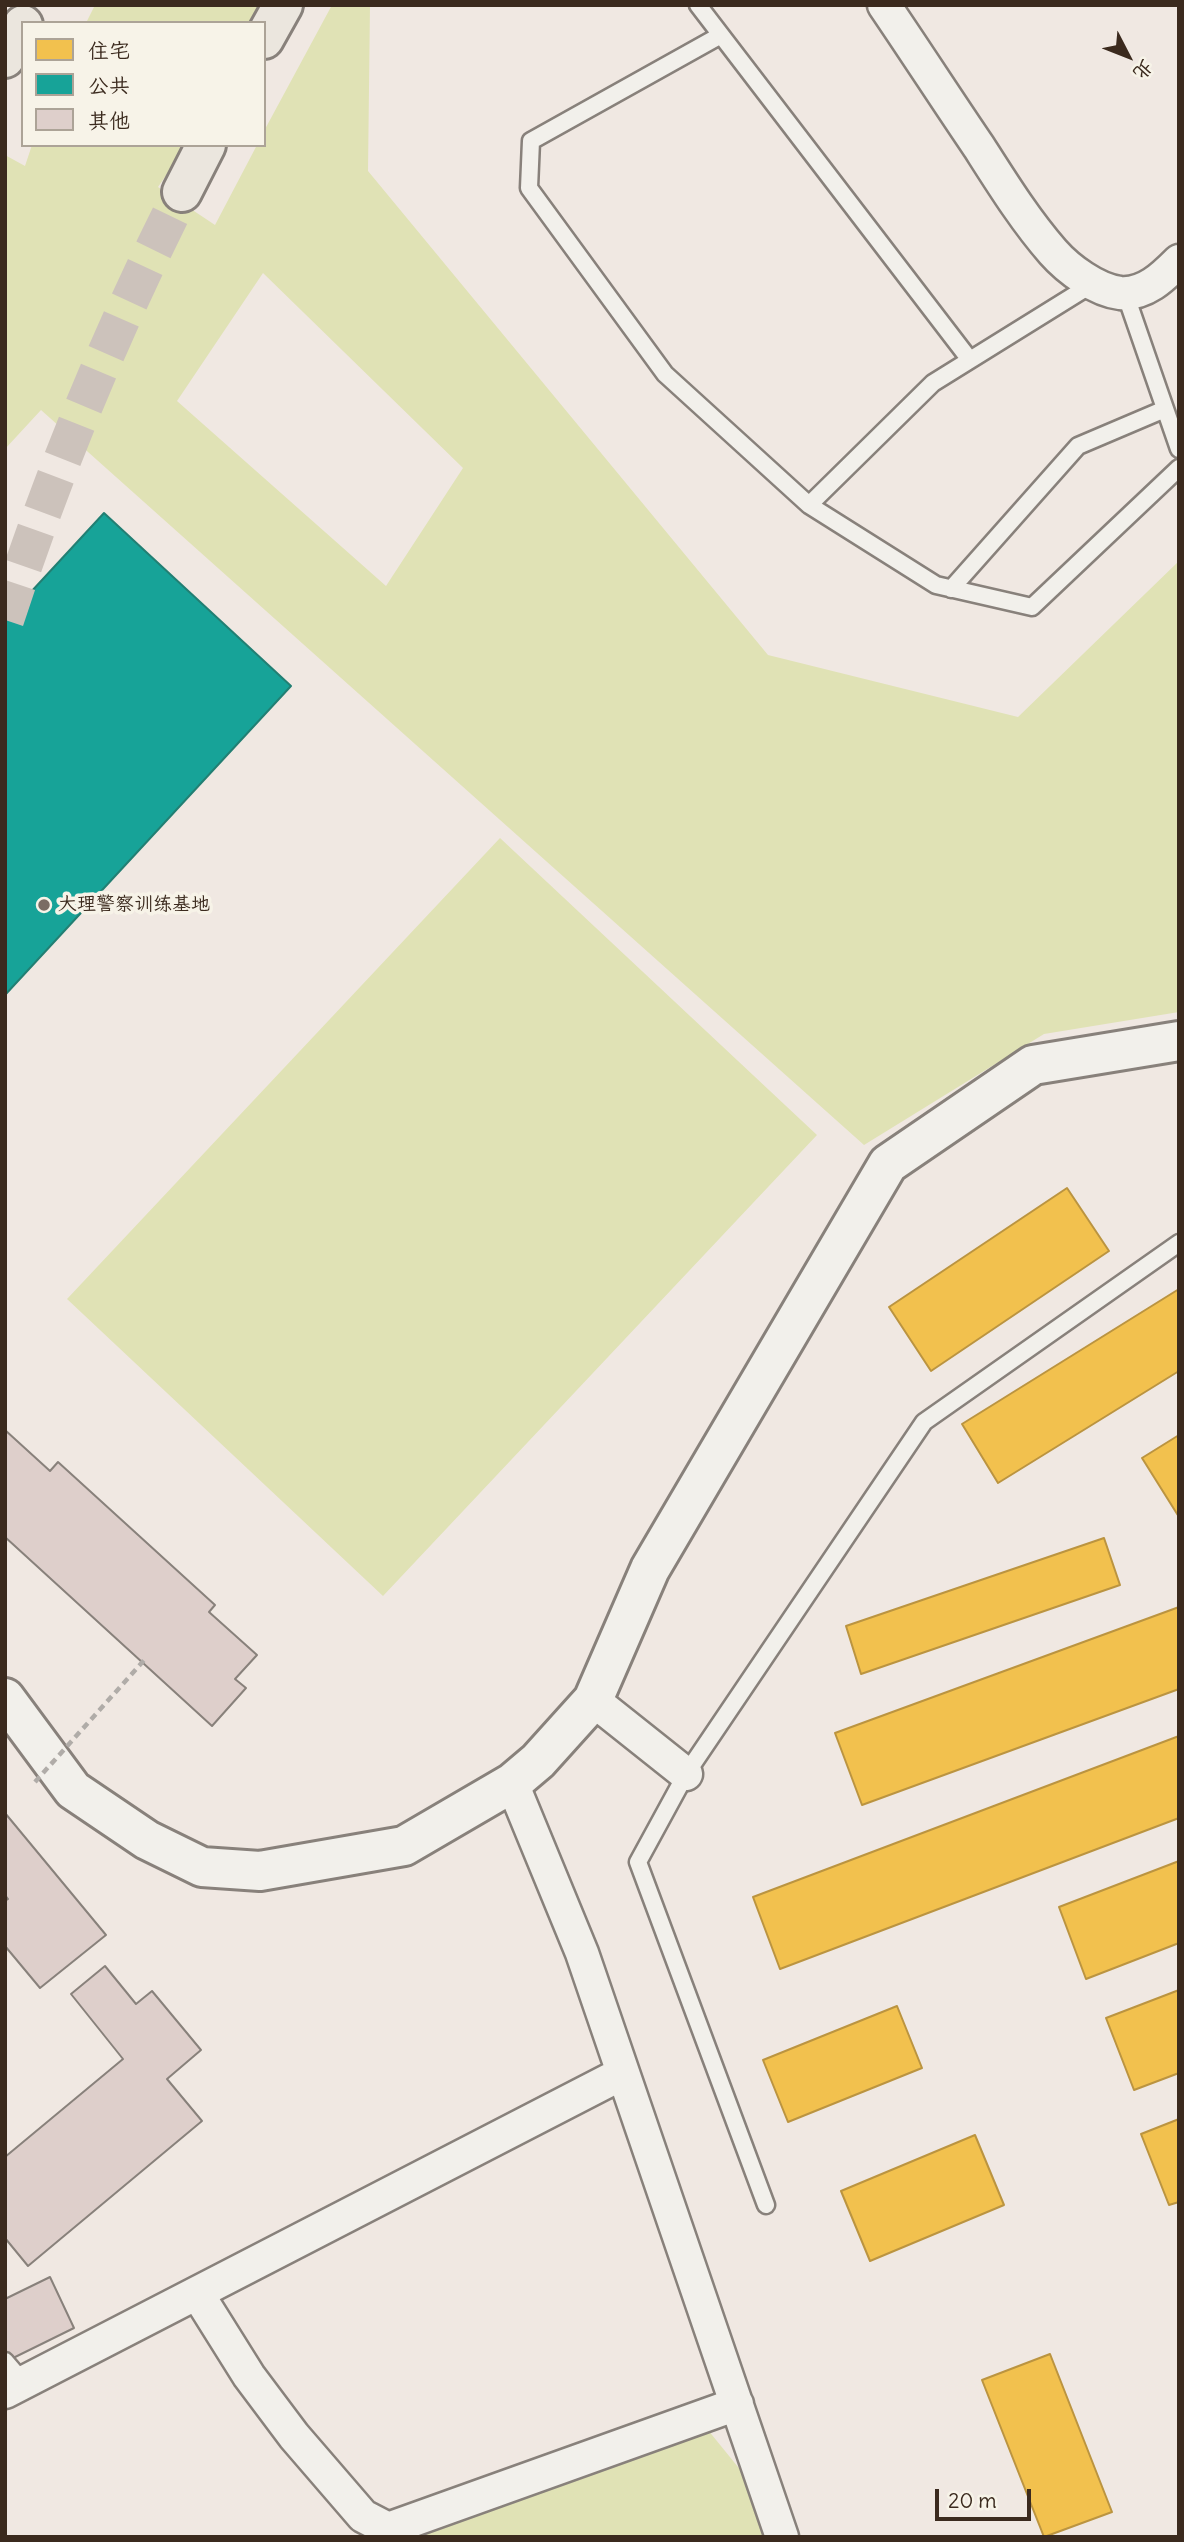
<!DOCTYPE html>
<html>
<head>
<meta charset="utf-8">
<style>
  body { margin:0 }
  #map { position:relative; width:1184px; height:2542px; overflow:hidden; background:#f0e8e2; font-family:Delius,"LXGW WenKai TC",sans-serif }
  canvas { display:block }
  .frame { position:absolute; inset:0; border:7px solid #3b2a1e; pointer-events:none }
  .legend { position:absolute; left:21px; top:21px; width:245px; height:126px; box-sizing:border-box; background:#f7f3e8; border:2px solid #aca397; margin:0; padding:9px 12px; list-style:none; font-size:21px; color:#3b2a1e }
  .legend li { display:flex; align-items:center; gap:14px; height:35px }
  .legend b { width:35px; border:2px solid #aca397 }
  .north { position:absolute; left:1093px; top:21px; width:70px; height:70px; -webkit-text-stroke:5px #f7f3e8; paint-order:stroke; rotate:132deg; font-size:19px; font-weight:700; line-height:28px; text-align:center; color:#3b2a1e }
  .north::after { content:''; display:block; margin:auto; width:24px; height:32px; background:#3b2a1e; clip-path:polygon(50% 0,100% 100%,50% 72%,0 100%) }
  .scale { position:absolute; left:935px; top:2489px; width:96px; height:32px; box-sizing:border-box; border:4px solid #3b2a1e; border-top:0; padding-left:9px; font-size:21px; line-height:24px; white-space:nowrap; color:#3b2a1e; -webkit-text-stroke:5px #f7f3e8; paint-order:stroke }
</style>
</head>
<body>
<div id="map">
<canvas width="1184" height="2542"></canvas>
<div class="frame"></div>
<ul class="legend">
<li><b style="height:19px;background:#f2c14e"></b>住宅</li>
<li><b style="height:19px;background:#17a398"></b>公共</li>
<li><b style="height:19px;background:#decfcb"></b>其他</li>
</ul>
<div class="north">北</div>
<div class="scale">20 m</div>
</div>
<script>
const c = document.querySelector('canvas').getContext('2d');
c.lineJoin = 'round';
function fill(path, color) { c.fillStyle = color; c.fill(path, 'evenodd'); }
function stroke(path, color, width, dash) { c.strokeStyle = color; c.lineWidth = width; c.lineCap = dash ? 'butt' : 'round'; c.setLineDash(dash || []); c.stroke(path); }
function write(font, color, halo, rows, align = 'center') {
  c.font = font + ' Delius,"LXGW WenKai TC",sans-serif'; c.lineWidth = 7; c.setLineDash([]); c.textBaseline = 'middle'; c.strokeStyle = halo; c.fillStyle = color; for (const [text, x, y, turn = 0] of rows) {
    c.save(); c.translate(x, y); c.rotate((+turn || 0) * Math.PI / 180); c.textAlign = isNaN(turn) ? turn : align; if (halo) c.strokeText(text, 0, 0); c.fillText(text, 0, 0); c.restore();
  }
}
fill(new Path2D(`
  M95,5H260L251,23H86Z
  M332,5H370L368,171L768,655L1018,717L1179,561V1012L1044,1034L864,1145L41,410L5,449V155L25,166L32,145H187L158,187L215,225L257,145H264V131ZM263,273L463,468L386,586L177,401Z
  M500,838L817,1135L383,1596L67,1299Z
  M708,2430L751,2483L768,2537H426L428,2524Z`), '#e0e2b5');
const homes = new Path2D(`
  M1067,1188L1109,1251L931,1371L889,1307Z
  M1179,1289V1371L998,1483L962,1424Z
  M1179,1435V1517L1142,1458Z
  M1104,1538L1120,1585L861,1674L846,1626Z
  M1179,1607V1689L862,1805L835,1733Z
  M1179,1736V1818L780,1969L753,1897Z
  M1179,1861V1943L1086,1979L1059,1907Z
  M1179,1990V2073L1134,2090L1106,2018Z
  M897,2006L922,2068L788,2122L763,2060Z
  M1179,2119V2202L1169,2205L1141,2134Z
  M975,2135L1004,2205L870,2261L841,2191Z
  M1050,2354L1112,2512L1044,2537L982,2380Z`);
fill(homes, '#f2c14e');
stroke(homes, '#bb9440', 2);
const public = new Path2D(`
  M104,513L291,686L5,995V620Z`);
fill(public, '#17a398');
stroke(public, '#227f73', 2);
const building = new Path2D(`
  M5,1430L50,1471L58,1462L215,1605L209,1612L257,1655L235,1679L246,1688L212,1726L5,1537Z
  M5,1813L106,1935L40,1988L5,1946V1901L8,1899L5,1895Z
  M105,1966L136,2004L152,1991L201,2050L167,2079L202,2121L28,2266L5,2238V2157L123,2059L71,1994Z
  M50,2277L74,2328L5,2362V2299Z`);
fill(building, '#decfcb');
stroke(building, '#88817b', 2);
stroke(new Path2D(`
  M5,620C53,473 112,330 182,192`), '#ccc2bb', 38, [38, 19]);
const service = new Path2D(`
  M698,5L970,360
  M721,35L531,141L529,188L665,374L809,505L936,585L1032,607L1179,468
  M1125,293L1179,449
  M809,505L933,383L1094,283
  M951,589L1078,446L1165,409
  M766,2205L638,1862L686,1774L924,1422L1179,1243
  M5,2361L23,2382`);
const minor = new Path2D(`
  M884,5C916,52 947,100 979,147C1002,183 1025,220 1053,252C1068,269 1096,290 1120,293C1145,295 1163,277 1179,261
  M593,1700L686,1774
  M512,1783L582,1953L782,2537
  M197,2293L249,2376L294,2436L363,2516L388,2529L737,2404
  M5,2392L623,2073`);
const tertiary = new Path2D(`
  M5,1698L73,1790L147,1840L202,1867L260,1871L404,1846L512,1783L538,1761L593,1700L650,1569L888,1164L1033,1065L1179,1041`);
const primary = new Path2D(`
  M264,39L283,5
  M5,58L23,25
  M182,192L206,145`);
stroke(service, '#88817b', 21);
stroke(minor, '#88817b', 37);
stroke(tertiary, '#88817b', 44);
stroke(primary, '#88817b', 44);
stroke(service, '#f2f0eb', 16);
stroke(minor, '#f2f0eb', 32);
stroke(tertiary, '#f2f0eb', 38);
stroke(primary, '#ebe6de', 38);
stroke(new Path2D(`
  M35,1782L147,1657`), '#b0aca8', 4.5, [7, 5]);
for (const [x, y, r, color] of [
  [44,905,7,"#7a6c63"]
]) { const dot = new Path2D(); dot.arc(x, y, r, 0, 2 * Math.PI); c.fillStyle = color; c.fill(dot); stroke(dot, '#f7f3e8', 2.5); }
write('19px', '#3b2a1e', '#f7f3e8', [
  ["大理警察训练基地",58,905]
], 'left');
</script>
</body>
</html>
